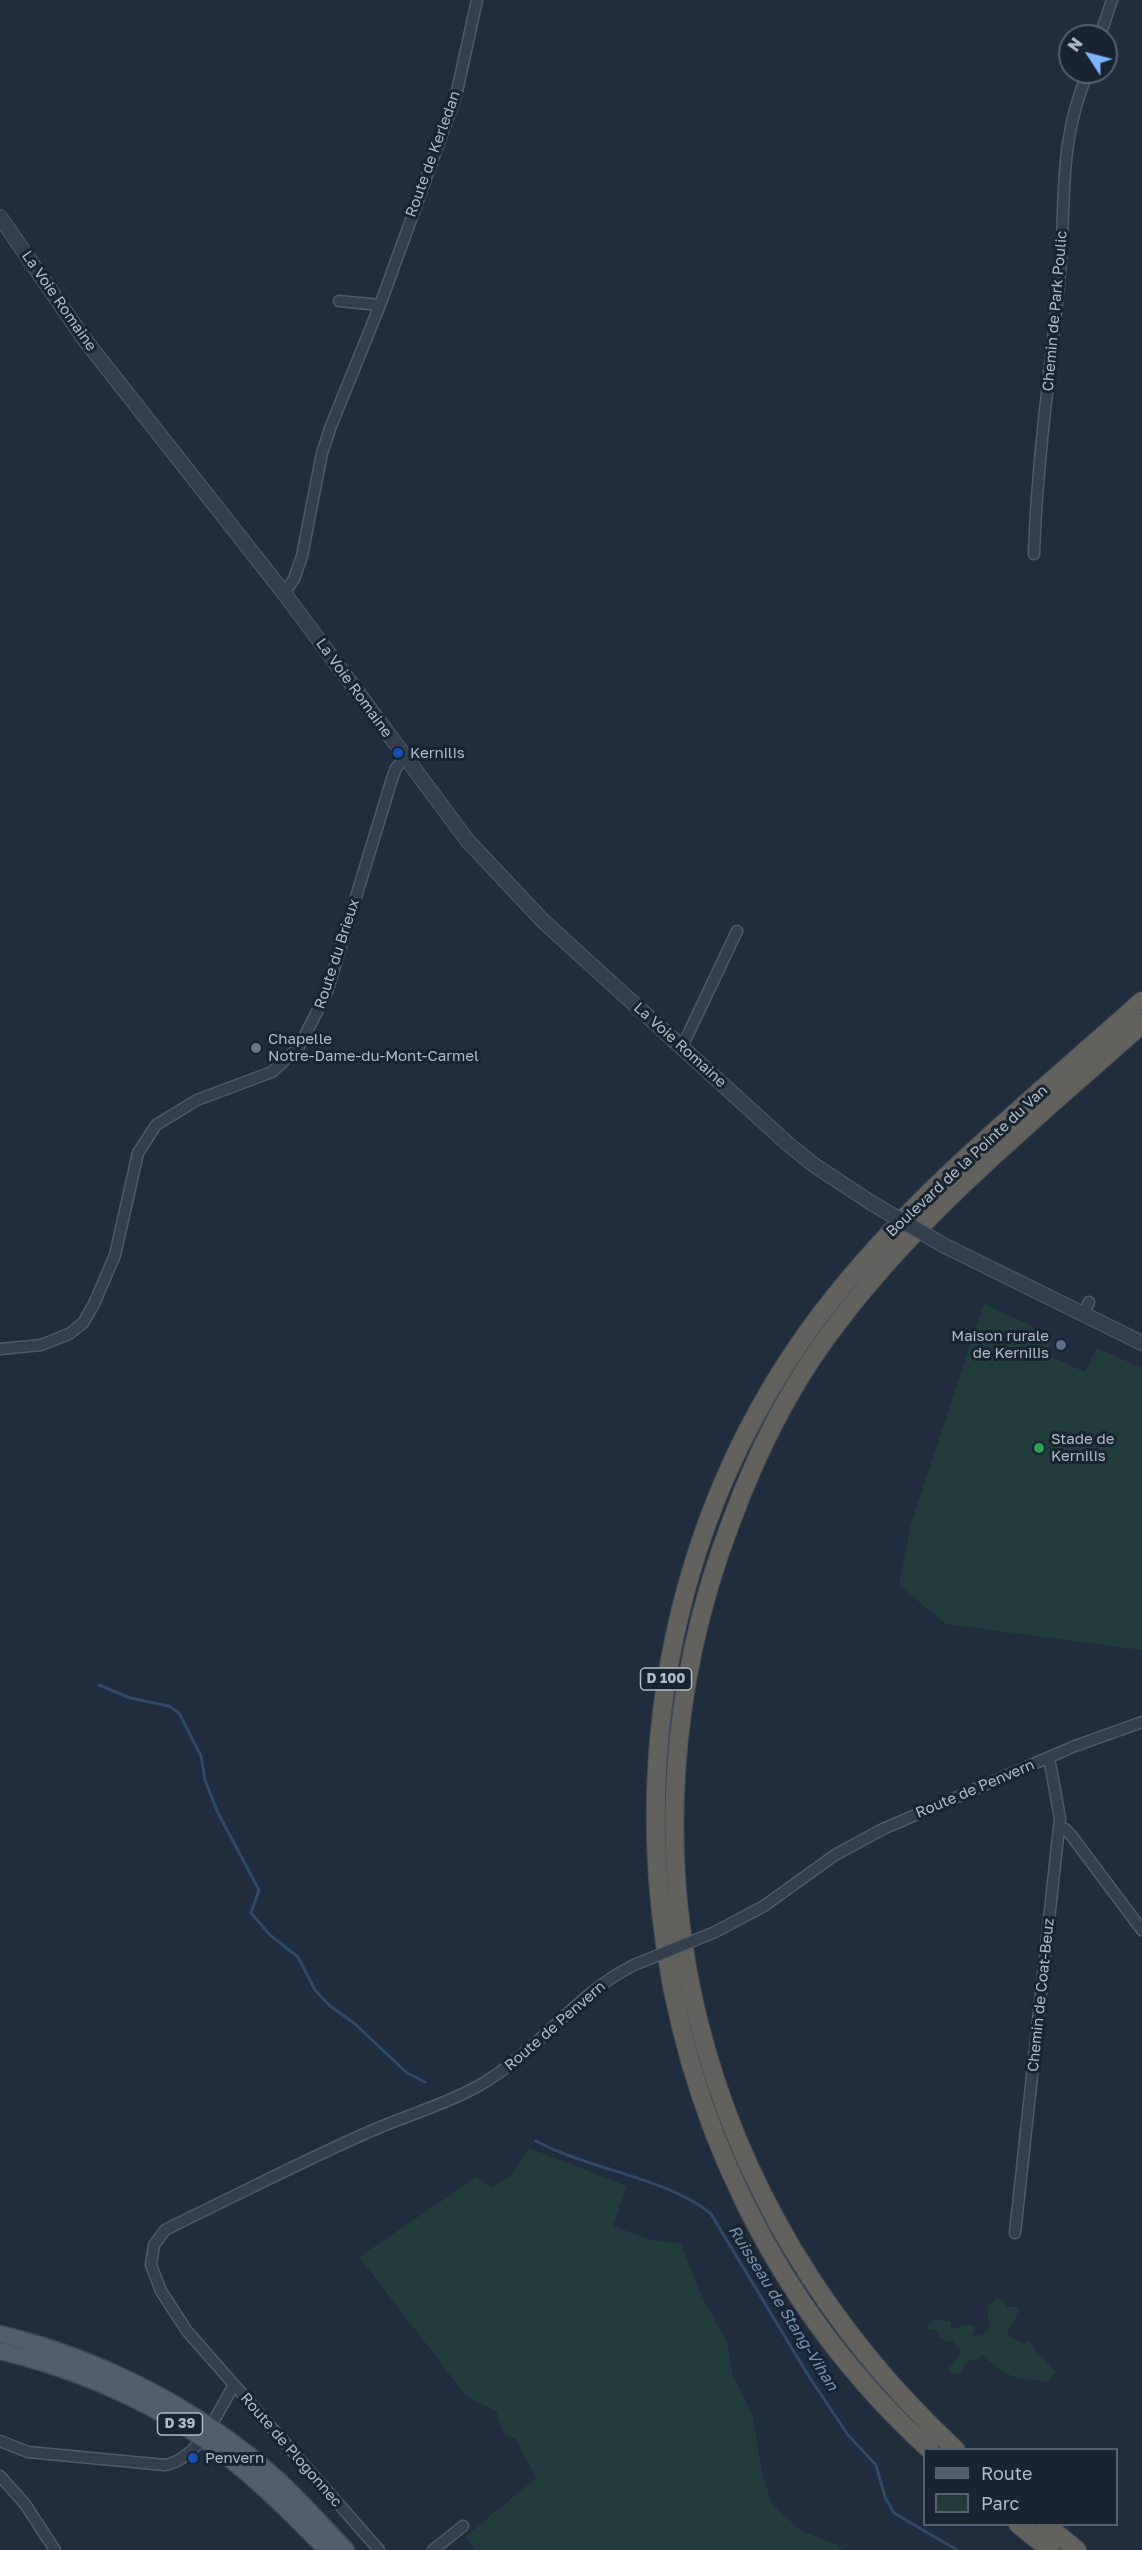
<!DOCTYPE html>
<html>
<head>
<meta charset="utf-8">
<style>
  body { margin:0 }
  #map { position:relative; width:1142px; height:2550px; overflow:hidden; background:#202d3d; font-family:"Golos Text",sans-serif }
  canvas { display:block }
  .legend { position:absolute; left:923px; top:2448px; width:195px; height:78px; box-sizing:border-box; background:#192431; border:2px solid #55606e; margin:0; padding:8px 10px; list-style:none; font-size:18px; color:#afbac9 }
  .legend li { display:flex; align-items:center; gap:12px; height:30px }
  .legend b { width:30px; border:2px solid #55606e }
  .north { position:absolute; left:1058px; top:24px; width:60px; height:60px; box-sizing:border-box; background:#192431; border:2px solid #55606e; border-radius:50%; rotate:306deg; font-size:16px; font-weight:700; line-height:24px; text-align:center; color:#afbac9 }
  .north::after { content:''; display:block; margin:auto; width:21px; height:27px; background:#7db5ff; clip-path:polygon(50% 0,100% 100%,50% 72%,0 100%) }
</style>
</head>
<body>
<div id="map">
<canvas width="1142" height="2550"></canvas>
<ul class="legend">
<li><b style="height:8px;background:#515e6d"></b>Route</li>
<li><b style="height:16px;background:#223c3e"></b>Parc</li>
</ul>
<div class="north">N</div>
</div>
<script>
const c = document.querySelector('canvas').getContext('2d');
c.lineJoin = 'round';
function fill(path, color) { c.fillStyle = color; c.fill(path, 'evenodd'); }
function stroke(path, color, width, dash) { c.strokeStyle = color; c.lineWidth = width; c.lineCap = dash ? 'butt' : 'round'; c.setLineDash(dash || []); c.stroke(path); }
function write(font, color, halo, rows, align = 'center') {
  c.font = font + ' "Golos Text",sans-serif'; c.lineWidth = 6; c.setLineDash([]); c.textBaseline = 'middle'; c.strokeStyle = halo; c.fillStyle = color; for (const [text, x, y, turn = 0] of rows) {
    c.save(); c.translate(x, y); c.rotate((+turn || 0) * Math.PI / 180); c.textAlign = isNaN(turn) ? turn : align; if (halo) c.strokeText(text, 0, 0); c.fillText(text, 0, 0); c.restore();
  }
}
fill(new Path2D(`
  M984,1304L1053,1336L1047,1355L1085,1372L1097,1348L1142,1368V1650L946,1624L899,1585L911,1524Z
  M529,2148L627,2186L613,2226L649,2239L681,2244L701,2295L727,2342L732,2373L752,2414L761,2468L771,2503L801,2531L836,2544L843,2550H475L466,2536L536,2478L516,2439L503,2433L496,2411L467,2397L359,2257L477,2177L491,2188L511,2175Z
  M996,2298L1003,2301L1006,2307H1018L1019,2309L1013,2325L1007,2329L1010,2337L1024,2343L1029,2340C1035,2352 1047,2362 1056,2372L1045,2383C1035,2378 1028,2381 1018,2378C1003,2374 993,2364 982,2355L975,2361L969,2360L959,2374L951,2373L949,2368L962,2352L953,2341L948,2342L939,2337V2331L927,2329V2325L934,2319L951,2322V2329L970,2324L975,2327L972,2336L983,2335L990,2325L987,2307Z`), '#223c3e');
stroke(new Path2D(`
  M99,1685L130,1698L169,1706L179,1713L201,1756L205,1780L217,1811L259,1890L251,1913L270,1935L298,1957L315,1990L330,2006L354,2023L407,2073L425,2082
  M536,2141C587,2169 671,2179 711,2214L808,2375L848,2435L876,2465L885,2497L894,2513L957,2550`), '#314a66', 3);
const minor = new Path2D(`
  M1100,36L1112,0
  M339,301L380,305
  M1034,554C1037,460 1051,366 1060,273C1066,199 1058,143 1088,72
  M284,593L294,579L302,556L322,453L331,426L380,305L456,96L477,0
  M682,1047L737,931
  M1083,1315L1089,1302
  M0,1349L41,1345L69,1334L83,1323L94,1304L115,1255L138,1153L156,1125L197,1100L272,1072L299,1047L327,992L392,779L396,768L405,758
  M1059,1828L1065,1829L1071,1835L1142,1930
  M715,1932L764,1906L835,1855L883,1829L1075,1746L1142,1722
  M1015,2233L1060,1818L1049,1758
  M0,2441L28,2452L165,2465C199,2459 217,2413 234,2385
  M0,2476L25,2504L55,2550
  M379,2550L187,2331L161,2291L151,2265L154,2245L165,2230L189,2218C249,2189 309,2158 371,2131C407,2115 445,2105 480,2085C538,2052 575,1994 634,1965
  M433,2550L463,2526`);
const tertiary = new Path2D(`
  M0,217L85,340L284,593L467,840L543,921L788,1144L814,1165L870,1202
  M943,1245L1142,1343`);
const primary = new Path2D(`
  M0,2334C102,2359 198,2408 276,2478C301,2501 323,2526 346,2550
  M0,2351C65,2366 133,2394 190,2430C241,2463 285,2507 327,2550`);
const trunk = new Path2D(`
  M930,2450C619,2168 564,1672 809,1330C901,1203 1026,1105 1142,1001
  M956,2450C696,2209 604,1855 731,1522C755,1457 786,1393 827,1337C915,1216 1031,1123 1142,1024
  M1018,2524L1050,2550
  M1045,2524L1077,2550`);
stroke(minor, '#4f5a67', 13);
stroke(tertiary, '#4f5a67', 16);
stroke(primary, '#3d4856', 19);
stroke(trunk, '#3f4a57', 20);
stroke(minor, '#343f4d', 10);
stroke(tertiary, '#343f4d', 14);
stroke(primary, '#515e6d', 16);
stroke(trunk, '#62615e', 18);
const minorBridge = new Path2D(`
  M634,1965L715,1932`);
const tertiaryBridge = new Path2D(`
  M870,1202L943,1245`);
stroke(minorBridge, '#4f5a67', 13, []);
stroke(tertiaryBridge, '#4f5a67', 16, []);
stroke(minorBridge, '#343f4d', 10);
stroke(tertiaryBridge, '#343f4d', 14);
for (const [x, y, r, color] of [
  [398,753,6,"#1a4fb4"],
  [256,1048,6,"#6b7280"],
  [1061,1345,6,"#5c6f8a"],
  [1039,1448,6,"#2e9e5b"],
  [193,2458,6,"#1a4fb4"]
]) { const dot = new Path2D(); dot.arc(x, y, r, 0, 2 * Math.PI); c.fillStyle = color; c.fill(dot); stroke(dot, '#192431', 2); }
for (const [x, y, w] of [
  [666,1679,51],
  [180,2424,45]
]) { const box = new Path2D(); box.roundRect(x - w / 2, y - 11, w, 22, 4.5); c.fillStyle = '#192431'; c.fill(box); stroke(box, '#afbac9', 1.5); }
write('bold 14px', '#afbac9', null, [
  ["D 100",666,1679],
  ["D 39",180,2424]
]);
write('15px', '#afbac9', '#192431', [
  ["Route de Kerledan",433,154,-70],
  ["La Voie Romaine",59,301,55],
  ["Chemin de Park Poulic",1055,311,-85],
  ["La Voie Romaine",354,688,54],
  ["Route du Brieux",337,954,-72],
  ["La Voie Romaine",680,1045,42],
  ["Boulevard de la Pointe du Van",967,1161,-43],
  ["Route de Penvern",975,1789,-23],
  ["Chemin de Coat-Beuz",1041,1995,-84],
  ["Route de Penvern",555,2026,-41],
  ["Route de Plogonnec",291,2450,49]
]);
write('15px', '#afbac9', '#192431', [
  ["Kernilis",410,753],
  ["Chapelle",268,1039],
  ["Notre-Dame-du-Mont-Carmel",268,1056],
  ["Maison rurale",1049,1336,"right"],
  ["de Kernilis",1049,1353,"right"],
  ["Stade de",1051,1439],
  ["Kernilis",1051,1456],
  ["Penvern",205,2458]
], 'left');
write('italic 16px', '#7492b3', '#192431', [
  ["Ruisseau de Stang-Vihan",783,2308,58]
]);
</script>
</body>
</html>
